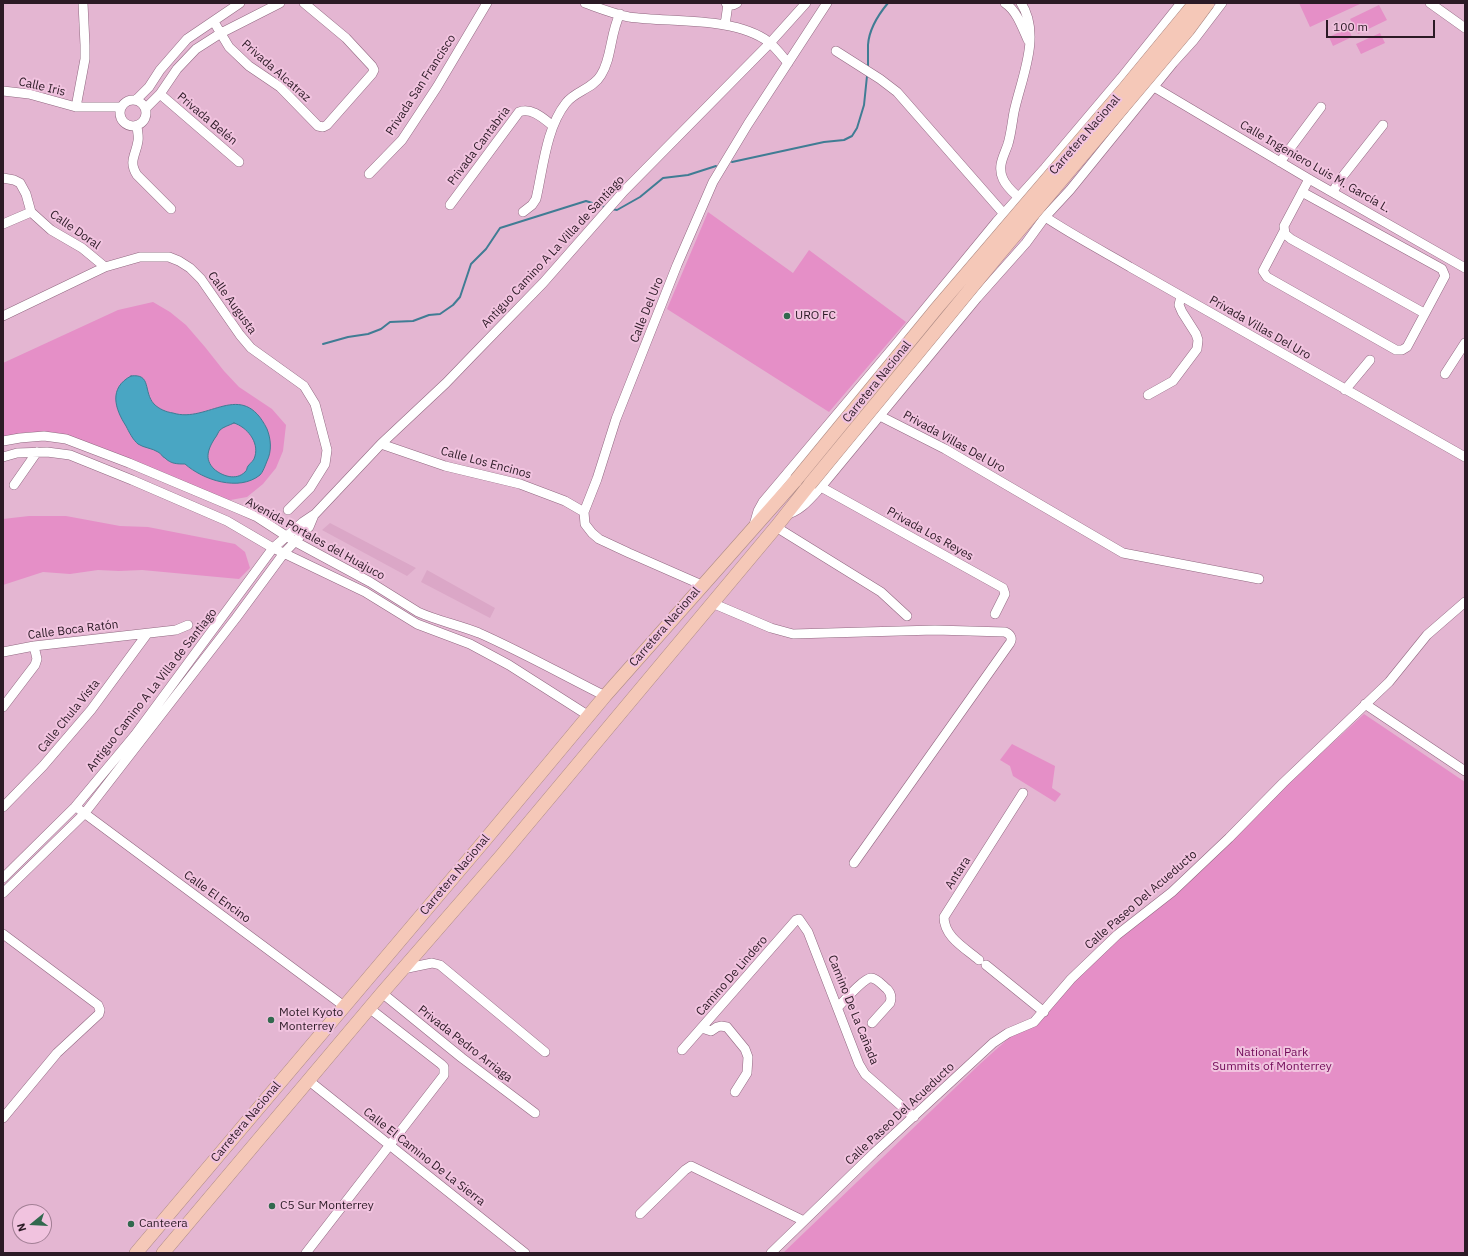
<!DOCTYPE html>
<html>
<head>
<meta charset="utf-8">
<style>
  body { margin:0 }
  #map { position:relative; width:1468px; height:1256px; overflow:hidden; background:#e4b6d2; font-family:"IBM Plex Sans",sans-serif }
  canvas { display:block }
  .frame { position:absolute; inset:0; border:4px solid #2b1a25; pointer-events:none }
  .north { position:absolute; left:12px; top:1204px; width:40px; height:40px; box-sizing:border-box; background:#f1c3df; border:1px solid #a27f95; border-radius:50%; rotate:252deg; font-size:11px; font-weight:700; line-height:16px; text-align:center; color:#2b1a25 }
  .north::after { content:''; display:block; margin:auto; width:14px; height:18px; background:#32684e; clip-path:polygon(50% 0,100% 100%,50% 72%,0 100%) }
  .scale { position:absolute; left:1326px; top:20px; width:109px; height:18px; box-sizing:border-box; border:2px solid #2b1a25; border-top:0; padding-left:5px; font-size:12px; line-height:14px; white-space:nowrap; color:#2b1a25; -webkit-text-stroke:3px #f1c3df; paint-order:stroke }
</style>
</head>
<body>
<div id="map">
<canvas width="1468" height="1256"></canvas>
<div class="frame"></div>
<div class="north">N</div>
<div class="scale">100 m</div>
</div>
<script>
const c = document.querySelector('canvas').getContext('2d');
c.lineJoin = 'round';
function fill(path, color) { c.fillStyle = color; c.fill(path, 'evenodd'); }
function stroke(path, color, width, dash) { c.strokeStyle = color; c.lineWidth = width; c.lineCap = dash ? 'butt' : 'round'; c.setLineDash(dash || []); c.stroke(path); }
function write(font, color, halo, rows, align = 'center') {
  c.font = font + ' "IBM Plex Sans",sans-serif'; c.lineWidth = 4; c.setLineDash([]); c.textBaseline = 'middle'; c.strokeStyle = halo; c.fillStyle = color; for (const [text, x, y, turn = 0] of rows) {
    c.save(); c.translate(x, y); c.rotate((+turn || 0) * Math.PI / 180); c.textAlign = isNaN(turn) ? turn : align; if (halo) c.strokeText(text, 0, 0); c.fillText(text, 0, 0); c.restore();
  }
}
fill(new Path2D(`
  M330,523L416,568L407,576L322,530Z
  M427,570L495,608L490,618L421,582Z`), '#dba7c7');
fill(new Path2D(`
  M1299,3H1360V4L1310,27Z
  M1379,5L1387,20L1358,34L1350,19Z
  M1348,28L1352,37L1333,46L1329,37Z
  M1380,33L1385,43L1361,54L1356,44Z
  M708,212L793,273L809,250L906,322L829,412L667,309Z
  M153,302L170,312L186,325L205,347L224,371L239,387L272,409L286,425L283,451L276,468L263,484L247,497L225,501L172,476L98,446L54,432H27L3,437V363L118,310Z
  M29,516H66L120,526L148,527L235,544L245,552L250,568L239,579L142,570L119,571L98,570L70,574L43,572L3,585V519Z
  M1364,714L1465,782V1253H783L981,1063L1096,960Z
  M1012,744L1055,766L1052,788L1061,794L1055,802L1013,776L1010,766L1000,760Z`), '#e58fc7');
const water = new Path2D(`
  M131,376C152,373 143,392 154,404C159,409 166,412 173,413C208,424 242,378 267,429C271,439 272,451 267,461C265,466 263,472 260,475C239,492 203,480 185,464C177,464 171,464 165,458C162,457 161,453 158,452C152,448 144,448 138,444C133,440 129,432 126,426C115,409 108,388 131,376ZM234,423C247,427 259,442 255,456C254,461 251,462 248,466C246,469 248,469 245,472C236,481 222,476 214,469C204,459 208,449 215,438C217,436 218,432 220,430C223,427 230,425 234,423Z`);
fill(water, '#49a6c3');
stroke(water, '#407c94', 1);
stroke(new Path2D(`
  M868,67C868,60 868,52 868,45C869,29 878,15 888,3
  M732,162L824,142L844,140L852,136L857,128L864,105L867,76
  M611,209L617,210L640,197L663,178L688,175L716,166
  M323,344L348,337L368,334L381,329L390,322L413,321L429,315L440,314L453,305L460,297L471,264L486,249L500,228L586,201L605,207`), '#407c94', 2);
const minor = new Path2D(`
  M585,3C599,8 614,14 629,17C671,23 734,16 769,42C776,48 782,56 788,63
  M726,3L733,5L737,3
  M1005,3C1017,11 1022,27 1028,40
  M1021,3C1042,35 1021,79 1014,112C1012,123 1011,134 1008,144C1004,156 997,166 1003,179C1015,206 1102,250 1130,267C1241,331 1353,394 1465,457
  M1430,3L1465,28
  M214,22L229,47L249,66L280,87L318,126L323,127L327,125L372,74L374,70L372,66L346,38L304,3
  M725,25L728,4
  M836,51L880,79L897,92L1004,214
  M1154,87L1309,179L1465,268
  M3,91L29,94L76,107H121
  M160,94L239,162
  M120 113a13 13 0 1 1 26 0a13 13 0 1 1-26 0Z
  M136,100L149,87L160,70L187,39L240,3
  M76,107L85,59V45L83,3
  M146,108L160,94L177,69L196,49L221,33L280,3
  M137,125C137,130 139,136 138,141C136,155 128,161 137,175L171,209
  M1280,162L1321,107
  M369,174L402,140L437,87L487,3
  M3,178L14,180L20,183L26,194L31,212L51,230L82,248L105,267
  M1309,179L1284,226L1285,234L1291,239L1424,313
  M1333,192L1339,181L1383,125
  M450,205L519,112C532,107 544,119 553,126
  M523,212L532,205L536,199C543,169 546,128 566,103C575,91 593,89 601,75C612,58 610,33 620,14
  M3,224L31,212
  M1284,231L1263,271L1267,277L1396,350H1402L1407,347L1445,276L1442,269L1302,192
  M3,316L105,267L140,257H169L179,261L190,268L201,279L240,335L251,348L304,386L315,404L327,450L325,464L310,488L288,510
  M1445,374L1465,343
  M1345,390L1370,360
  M1148,395L1173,381L1197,349L1198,340L1196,334L1182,312L1179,305L1181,296
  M880,416L945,449L1123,553L1259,579
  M3,441L20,438L44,436L66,439L129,463L241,510L257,517L294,541L370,582L418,612C438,621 459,625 479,633C522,652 563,675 605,696
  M381,444L445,466L520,484L565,501L584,512
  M3,457L17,453L47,452L70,455L132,480L227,521L273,548L365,592L417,624L470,644L509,665L589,716
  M14,485L37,452
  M821,487L1003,588L1005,594L995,614
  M785,515C801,511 810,499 821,487L977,298L1026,243L1045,217L1070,190L1173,63L1193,41L1222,3
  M754,525L758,511L763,502L897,343L997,221L1045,168L1121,78L1181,3
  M776,527L881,592L907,616
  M702,585L629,553L599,539L592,533L585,524L584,512L597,479L616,419L677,265L713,182L748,124L827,3
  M712,603L771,628L793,634L935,630L1005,632C1010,634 1013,638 1010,643L854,863
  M3,652L34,646L176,630L188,625
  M1365,704L1465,771
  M3,707L35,665L37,659L34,646
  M3,807L43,766L91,710L147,634
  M80,810L344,1006
  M3,878L75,807L135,735L273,548L303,522L315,514L381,444L446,383L473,355L543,283L624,191L770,43L806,3
  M3,893L84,814L236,618L284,553L309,527L314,515
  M3,934L98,1005L100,1010L99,1014L57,1053L3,1118
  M979,960C965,948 944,937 944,917L1023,793
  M986,965L1044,1012
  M403,969L432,963L440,965L545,1052
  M382,993L462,1058L535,1113
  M838,1007C844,1001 864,978 871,978C877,978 883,986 887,989C891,993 892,997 890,1003L872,1023
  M702,1028L711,1031L717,1027L721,1026L727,1027L745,1049L748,1057L747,1073L735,1092
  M682,1050L796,920L799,919L808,932L859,1064L865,1074L914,1117
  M308,1080L525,1253
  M640,1214L685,1170L691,1166L804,1221
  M306,1253L444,1075V1067L441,1064L369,1008
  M771,1253L874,1153L993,1043L1008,1033L1034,1022L1071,979L1117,935L1172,892L1229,838L1283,783L1389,682L1427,635L1465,602`);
const highway = new Path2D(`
  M136,1253L485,840L605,696L796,480
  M163,1253L382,993L501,856L776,527L810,484`);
stroke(minor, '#916881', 10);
stroke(highway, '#ae8b85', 14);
stroke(minor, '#fff', 9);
stroke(highway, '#f5c8b8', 13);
const highwayBridge = new Path2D(`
  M796,480L937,308L1125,88L1195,3
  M810,484L1000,253L1188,30L1208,3`);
stroke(highwayBridge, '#ae8b85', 14, []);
stroke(highwayBridge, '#f5c8b8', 13);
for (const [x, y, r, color] of [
  [787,316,4,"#32684e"],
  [271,1020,4,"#32684e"],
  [272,1206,4,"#32684e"],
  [131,1224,4,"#32684e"]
]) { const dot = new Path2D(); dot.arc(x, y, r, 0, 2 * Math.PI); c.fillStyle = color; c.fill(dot); stroke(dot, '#f1c3df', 1.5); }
write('12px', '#2b1a25', '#f1c3df', [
  ["Privada Alcatraz",276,71,41],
  ["Privada San Francisco",421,85,-57],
  ["Calle Iris",42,87,13],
  ["Privada Belén",207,119,40],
  ["Carretera Nacional",1085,135,-49],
  ["Privada Cantabria",479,146,-53],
  ["Calle Ingeniero Luis M. García L.",1315,167,30],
  ["Calle Doral",75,230,35],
  ["Antiguo Camino A La Villa de Santiago",553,252,-47],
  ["Calle Augusta",232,303,54],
  ["Calle Del Uro",647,310,-68],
  ["Privada Villas Del Uro",1260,328,30],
  ["Carretera Nacional",877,382,-51],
  ["Privada Villas Del Uro",954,442,29],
  ["Calle Los Encinos",486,463,15],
  ["Privada Los Reyes",930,534,29],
  ["Avenida Portales del Huajuco",315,539,29],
  ["Carretera Nacional",665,627,-49],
  ["Calle Boca Ratón",73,630,-7],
  ["Antiguo Camino A La Villa de Santiago",152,690,-52],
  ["Calle Chula Vista",69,716,-51],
  ["Antara",958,873,-57],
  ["Carretera Nacional",455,875,-50],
  ["Calle El Encino",217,897,36],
  ["Calle Paseo Del Acueducto",1141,900,-41],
  ["Camino De Lindero",732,976,-49],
  ["Camino De La Cañada",853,1010,68],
  ["Privada Pedro Arriaga",465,1044,38],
  ["Calle Paseo Del Acueducto",900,1114,-43],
  ["Carretera Nacional",246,1122,-50],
  ["Calle El Camino De La Sierra",424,1157,38]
]);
write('12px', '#2b1a25', '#f1c3df', [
  ["URO FC",795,316],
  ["Motel Kyoto",279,1013],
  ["Monterrey",279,1027],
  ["C5 Sur Monterrey",280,1206],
  ["Canteera",139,1224]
], 'left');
write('12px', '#710a58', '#f1c3df', [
  ["National Park",1272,1053],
  ["Summits of Monterrey",1272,1067]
]);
</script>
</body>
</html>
